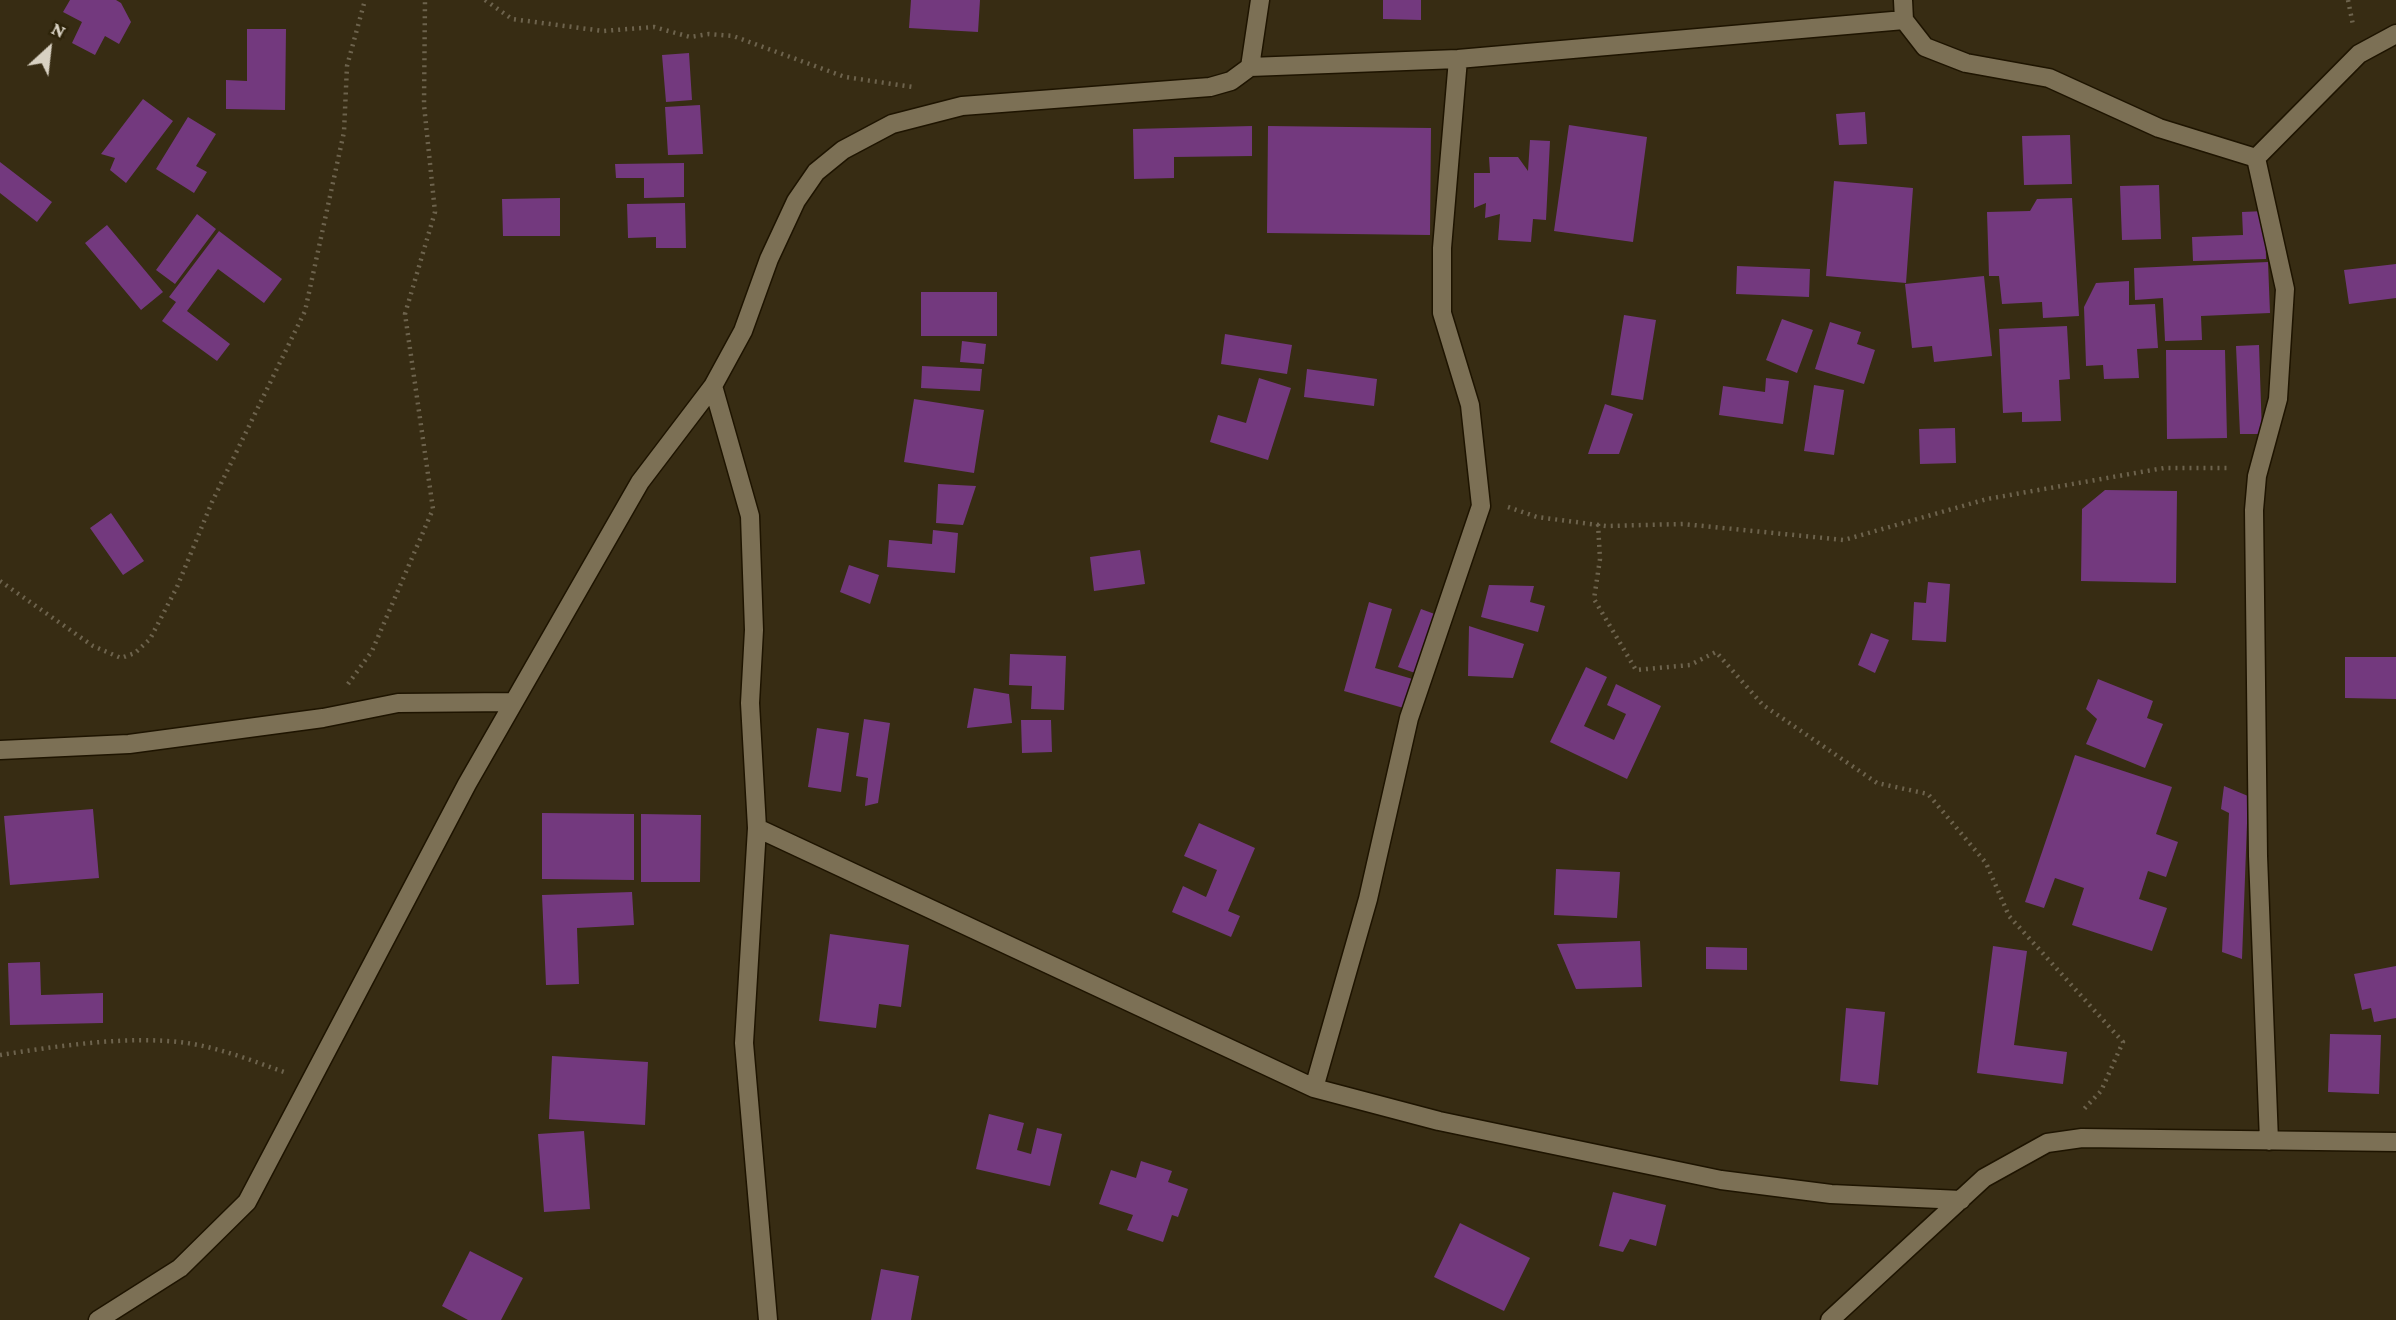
<!DOCTYPE html>
<html>
<head>
<meta charset="utf-8">
<style>
  body { margin:0 }
  #map { position:relative; width:2396px; height:1320px; overflow:hidden; background:#372c13; font-family:"Crimson Pro",serif }
  canvas { display:block }
  .north { position:absolute; left:14px; top:14px; width:70px; height:70px; -webkit-text-stroke:5px #2d2309; paint-order:stroke; rotate:27deg; font-size:19px; font-weight:700; line-height:28px; text-align:center; color:#d8d1c2 }
  .north::after { content:''; display:block; margin:auto; width:24px; height:32px; background:#d8d1c2; clip-path:polygon(50% 0,100% 100%,50% 72%,0 100%) }
</style>
</head>
<body>
<div id="map">
<canvas width="2396" height="1320"></canvas>
<div class="north">N</div>
</div>
<script>
const c = document.querySelector('canvas').getContext('2d');
c.lineJoin = 'round';
function fill(path, color) { c.fillStyle = color; c.fill(path, 'evenodd'); }
function stroke(path, color, width, dash) { c.strokeStyle = color; c.lineWidth = width; c.lineCap = dash ? 'butt' : 'round'; c.setLineDash(dash || []); c.stroke(path); }
fill(new Path2D(`
  M70,0H116L121,3L131,22L119,44L105,36L95,55L72,43L82,22L63,12Z
  M911,0H980L978,32L909,28Z
  M1383,0H1421V20L1383,19Z
  M247,29H286L285,110L226,109V80L247,81Z
  M689,53L692,100L666,102L662,55Z
  M143,99L173,121L126,183L110,170L115,158L101,154Z
  M700,105L703,154L668,155L665,107Z
  M1865,112L1867,144L1839,145L1836,114Z
  M188,117L216,134L196,166L207,172L194,193L156,169Z
  M1569,125L1647,137L1633,242L1554,231Z
  M1252,126V156L1174,157V178L1134,179L1133,129Z
  M1268,126L1431,128L1430,235L1267,233Z
  M2070,135L2072,184L2024,185L2022,136Z
  M1530,140L1550,141L1546,220L1533,219L1531,242L1498,240L1500,214L1485,218L1486,203L1474,208V173H1490L1489,157H1518L1528,171Z
  M0,162L52,202L37,222L0,193Z
  M684,163V197L644,198V178H616L615,164Z
  M1834,181L1913,188L1906,283L1826,276Z
  M2159,185L2161,239L2122,240L2120,186Z
  M560,198V236H503L502,199Z
  M2072,198L2079,316L2043,318L2042,302L2002,304L1999,276H1989L1987,212L2030,211L2037,199Z
  M685,203L686,248H656V237L628,238L627,204Z
  M2265,211L2266,259L2193,261L2192,237L2243,235L2242,212Z
  M197,214L216,229L175,284L156,270Z
  M107,225L163,292L141,310L85,243Z
  M219,231L282,279L264,303L218,269L187,311L230,344L217,361L162,321L176,302L169,297Z
  M2268,262L2270,313L2201,316L2202,340L2165,341L2163,298L2135,300L2134,268Z
  M2396,264V298L2349,304L2344,270Z
  M1737,266L1810,269L1809,297L1736,294Z
  M1984,276L1992,356L1934,362L1932,346L1912,348L1905,284Z
  M2129,281V305L2155,304L2158,348L2137,349L2139,378L2104,379L2103,365L2086,366L2084,307L2096,283Z
  M921,292H997V336H921Z
  M1624,315L1656,320L1643,400L1611,395Z
  M1782,319L1813,330L1797,373L1766,360Z
  M1830,322L1861,332L1857,344L1875,350L1864,384L1815,369Z
  M2067,326L2070,379L2059,380L2061,421L2022,422V412L2003,413L1999,329Z
  M1225,334L1292,345L1287,374L1221,364Z
  M962,341L986,344L984,364L960,362Z
  M2259,345L2262,434H2240L2236,346Z
  M2166,350H2225L2227,438L2167,439Z
  M922,366L982,369L980,391L921,388Z
  M1307,369L1377,379L1374,406L1304,397Z
  M1259,378L1291,388L1268,460L1210,442L1218,415L1246,423Z
  M1766,378L1789,381L1783,424L1719,415L1723,386L1765,392Z
  M1814,385L1844,390L1834,455L1804,451Z
  M914,399L984,410L974,473L904,462Z
  M1605,404L1633,414L1619,454H1588Z
  M1955,428L1956,463L1920,464L1919,429Z
  M938,484L976,486L963,525L936,523Z
  M2105,490L2177,491L2176,583L2081,581L2082,509Z
  M111,513L144,561L123,575L90,528Z
  M933,530L958,533L955,573L887,567L889,540L932,544Z
  M1140,550L1145,584L1094,591L1090,557Z
  M849,565L879,575L870,604L840,592Z
  M1928,582L1950,584L1946,642L1912,640L1914,602L1926,603Z
  M1489,585L1534,586L1530,602L1545,606L1538,632L1481,617Z
  M1369,602L1392,609L1375,668L1416,680L1407,709L1344,691Z
  M1421,609L1440,616L1418,674L1398,667Z
  M1469,626L1524,644L1513,678L1468,676Z
  M1871,633L1889,640L1875,673L1858,665Z
  M1010,654L1066,656L1064,710L1031,709L1032,686L1009,685Z
  M2345,657H2396V699L2345,698Z
  M1586,667L1607,677L1584,726L1614,740L1626,714L1607,705L1616,684L1661,706L1627,779L1550,742Z
  M2098,679L2153,701L2147,718L2163,724L2145,768L2086,744L2097,719L2086,709Z
  M974,688L1009,694L1012,723L967,728Z
  M864,719L890,723L878,803L865,806L868,778L856,776Z
  M1021,720H1051L1052,752L1022,753Z
  M817,728L849,733L841,792L808,787Z
  M2075,755L2172,787L2156,834L2178,842L2166,877L2148,871L2139,899L2167,908L2152,951L2072,925L2084,888L2055,878L2044,908L2025,902Z
  M2224,786L2248,796L2242,959L2222,952L2229,813L2221,809Z
  M93,809L99,878L10,885L4,816Z
  M542,813L634,814V880L542,879Z
  M641,814L701,815L700,882H641Z
  M1199,823L1255,848L1228,911L1240,916L1231,937L1172,912L1183,886L1206,897L1217,870L1184,856Z
  M1556,869L1620,872L1617,918L1554,915Z
  M632,892L634,925L577,928L579,984L546,985L542,895Z
  M830,934L909,945L901,1007L879,1004L876,1028L819,1021Z
  M1640,941L1642,987L1576,989L1557,944Z
  M1993,946L2027,951L2014,1045L2067,1052L2063,1084L1977,1073Z
  M1706,947L1747,948V970L1706,969Z
  M40,962L41,995L103,993V1023L10,1025L8,963Z
  M2396,966V1018L2374,1022L2371,1008L2362,1010L2354,974Z
  M1846,1008L1885,1012L1878,1085L1840,1081Z
  M2330,1034L2381,1035L2379,1094L2328,1092Z
  M552,1056L648,1062L645,1125L549,1119Z
  M989,1114L1024,1123L1017,1150L1031,1154L1037,1128L1062,1134L1050,1186L976,1169Z
  M584,1131L590,1209L544,1212L538,1134Z
  M1141,1161L1172,1171L1168,1182L1188,1189L1178,1217L1172,1215L1163,1242L1127,1230L1133,1215L1099,1204L1111,1170L1136,1178Z
  M1613,1192L1666,1205L1656,1246L1630,1239L1623,1252L1599,1246Z
  M1460,1223L1530,1258L1504,1311L1434,1277Z
  M470,1251L523,1278L501,1320H468L442,1306Z
  M881,1269L919,1276L911,1320H871Z`), '#73397e');
const street = new Path2D(`
  M1903,0L1904,20L1925,47L1966,63L2049,78L2159,128L2256,158
  M1250,67L1458,59L1904,20
  M2256,158L2285,289L2278,399L2257,476L2254,510L2258,856L2269,1141
  M2256,158L2359,54L2396,34
  M713,386L750,516L754,630L750,703L757,828L744,1043L768,1320
  M0,750L129,744L323,718L398,703L514,702
  M757,828L1314,1088L1439,1121L1721,1180L1831,1194L1961,1200
  M1314,1088L1368,899L1409,718L1481,506L1470,405L1442,313V248L1458,59
  M98,1320L180,1268L247,1202L467,784L640,482L713,386L743,331L769,259L796,201L816,172L843,150L892,124L962,106L1210,87L1231,81L1250,67L1260,0
  M1830,1320L1984,1178L2047,1143L2082,1138L2396,1142`);
stroke(street, '#1e1400', 21);
stroke(new Path2D(`
  M485,0L512,19L603,31L654,27L690,37L709,34L733,36L845,77L913,87
  M2348,0L2353,25
  M1508,507L1537,517L1606,526L1683,524L1844,540L1987,499L2164,468H2230
  M1598,524L1600,559L1594,599L1636,670L1690,665L1716,652L1763,705L1877,783L1928,794L1986,863L2009,916L2123,1042L2101,1091L2084,1109
  M0,581L93,646L121,658L135,653L150,639L177,587L212,502L305,311L344,132L347,66L365,0
  M348,684L372,651L433,509L405,314L435,212L424,105L425,0
  M0,1055C58,1046 129,1035 187,1043C220,1048 253,1061 284,1072`), '#6d634d', 4.5, [2, 5]);
stroke(street, '#7c7055', 18);
</script>
</body>
</html>
